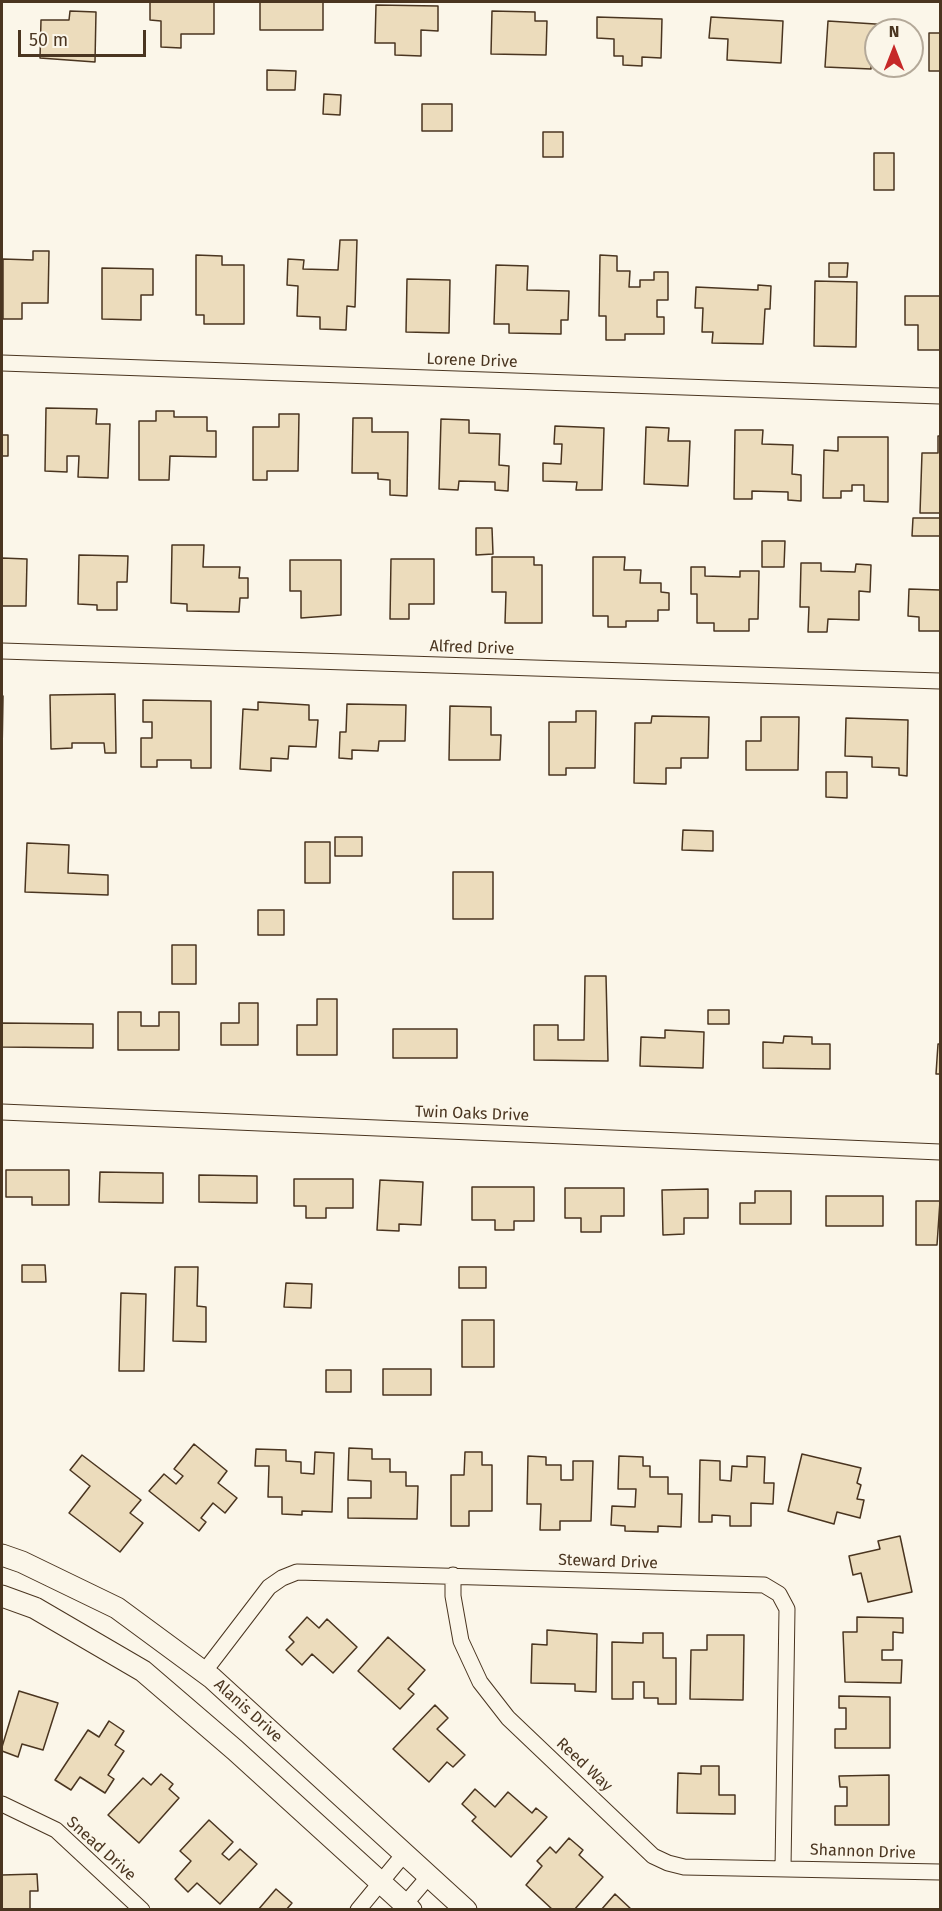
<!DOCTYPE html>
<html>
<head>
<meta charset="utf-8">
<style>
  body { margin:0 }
  #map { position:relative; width:942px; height:1911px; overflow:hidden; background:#fbf6e9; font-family:"Fira Sans",sans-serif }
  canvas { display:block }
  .frame { position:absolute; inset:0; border:3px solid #4a3520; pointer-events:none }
  .north { position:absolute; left:864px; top:18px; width:60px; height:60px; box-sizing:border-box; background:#fbf6e9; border:2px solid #b4a999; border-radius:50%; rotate:0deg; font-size:16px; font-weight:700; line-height:24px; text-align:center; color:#4a3520 }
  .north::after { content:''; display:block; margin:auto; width:21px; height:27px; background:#c62828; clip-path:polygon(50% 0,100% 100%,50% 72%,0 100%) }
  .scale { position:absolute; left:18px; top:30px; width:128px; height:27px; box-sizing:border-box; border:3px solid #4a3520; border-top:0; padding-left:8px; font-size:18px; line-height:21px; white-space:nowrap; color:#4a3520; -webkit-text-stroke:4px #fbf6e9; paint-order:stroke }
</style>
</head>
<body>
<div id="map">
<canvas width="942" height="1911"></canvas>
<div class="frame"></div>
<div class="north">N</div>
<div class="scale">50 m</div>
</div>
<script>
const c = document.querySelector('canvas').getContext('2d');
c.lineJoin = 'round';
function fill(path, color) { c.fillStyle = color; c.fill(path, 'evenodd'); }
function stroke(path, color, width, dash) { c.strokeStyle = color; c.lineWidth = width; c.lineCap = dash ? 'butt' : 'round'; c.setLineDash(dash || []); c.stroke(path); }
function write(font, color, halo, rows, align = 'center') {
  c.font = font + ' "Fira Sans",sans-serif'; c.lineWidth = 4.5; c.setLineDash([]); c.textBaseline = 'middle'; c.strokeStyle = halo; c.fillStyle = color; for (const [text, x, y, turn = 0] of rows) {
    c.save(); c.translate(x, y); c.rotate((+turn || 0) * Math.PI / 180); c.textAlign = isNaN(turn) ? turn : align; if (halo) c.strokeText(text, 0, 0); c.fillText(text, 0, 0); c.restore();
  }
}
const building = new Path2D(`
  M150,2H214V34H181V48L161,47V21L150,20Z
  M260,2H323V30H260Z
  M376,5L438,6V31L421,30V56L395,55V43H375Z
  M70,11L96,12L95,62L40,58L41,20H69Z
  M492,11L535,12V21H547L546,55L491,54Z
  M597,17L662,19L661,58L642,57V66L623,65V56H614V39L597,38Z
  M711,17L783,21L781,63L727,60L728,39L709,38Z
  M828,21L891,25V30H876V46H872L871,69L825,67Z
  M929,33H940V71H929Z
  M267,70L296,71L295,90H267Z
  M324,94L341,95L340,115L323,114Z
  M422,104H452V131H422Z
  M543,132H563V157H543Z
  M874,153H894V190H874Z
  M340,240H357L355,307L347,306L346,330L320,329V317L297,316L298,286L287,285L288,259L304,260L303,269L338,270Z
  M33,251H49L48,303H22V319H3V259L33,260Z
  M196,255L222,256V265H244V324H204V315H196Z
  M600,255L617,256V271H630L629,287H640V280H654V272H668V300H657V317H664V334H625V340H606V316H599Z
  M829,263H848L847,277H829Z
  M496,265L528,266L527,290L569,291L568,320H561V334L509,333V324H494Z
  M102,268L153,269V295H141V320L102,319Z
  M407,279L450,280L449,333L406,332Z
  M815,281L857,282L856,347L814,346Z
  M758,285L771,286L770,309H765L763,344L712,343L713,332H702L703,308H695L696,287L758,290Z
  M905,296H940V350H918V325H905Z
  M46,408L97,409L96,424H110L108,478L78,477L79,456H67V472L45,471Z
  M156,411H174V417H207V431H216V457L170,456L169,480H139V421H156Z
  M279,414H299L298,471H267V480H253V427H279Z
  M353,418H372V432H408L407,496L390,495V480L378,479V473H352Z
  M441,419L469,420V433L500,434L499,465L509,466L508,491L495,490V482L459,481L458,490L439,489Z
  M555,426L604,428L602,490H576L577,482L543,481V463L561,464L562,444H554Z
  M646,427L669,428L668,441H690L688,486L644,484Z
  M735,430H763L762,444L793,445L792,474L801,475V501L788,500V492L752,491V499H734Z
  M2,435H8V456H2Z
  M938,436H940V513H920L922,453H938Z
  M838,437H888V502L864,501V485H852V491H841V498H823L824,450L838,451Z
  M913,518H940V536H912Z
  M476,528H492L493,554L476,555Z
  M762,541H785L784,567H762Z
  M172,545H204L203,567H240L239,578H248V598H240L239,612L187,611V604L171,603Z
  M79,555L128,556L127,582H117V610H97V605L78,604Z
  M492,557H534V565H542V623H505L506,592H492Z
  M593,557H625L624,570H641L640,583H661V592L669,593V610H658V621H626V627H608V616H593Z
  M2,558L27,559L26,606H2Z
  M391,559H434V604H409V619H390Z
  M290,560H341V615L301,618V591H290Z
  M801,563H821V571L855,572L856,564L871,565L870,592L859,591V620L828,619L827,632H808L809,607H800Z
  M691,567H705V576L740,577V571H759L758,619H749V631H714V623H697V594H691Z
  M909,589L940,590V631H919V617L908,616Z
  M115,694L116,753H105L104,743H72V748L51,749L50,695Z
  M2,696H3L2,755Z
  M143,700L211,701V768H191V760H157V767H141V738H152V722H143Z
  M258,702L309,705V720H318L316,747L289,746L288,759L271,758V771L240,769L243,709L258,710Z
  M347,704L406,705L405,741H379L378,751L352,750V759L339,758L340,732H346Z
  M450,706L491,707V735H501L500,760H449Z
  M576,711H596L595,768H566V775H549V722H576Z
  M652,716L709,717L708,758H681V768H666V784L634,783L635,723H651Z
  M761,717H799L798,770H746V741H761Z
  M846,718L908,720L907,776L899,775V768L872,767V757L845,756Z
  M826,772H847V798L826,797Z
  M683,830L713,831V851L682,850Z
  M335,837H362V856H335Z
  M305,842H330V883H305Z
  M27,843L69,845L68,873L108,875V895L25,892Z
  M453,872H493V919H453Z
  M258,910H284V935H258Z
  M172,945H196V984H172Z
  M585,976H606L608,1061L534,1060V1025H558V1040H584Z
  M317,999H337V1055H297V1025H317Z
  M239,1003H258V1045H221V1023H239Z
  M708,1010H729V1024H708Z
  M118,1012H141V1026H159V1012H179V1050H118Z
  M2,1023L93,1024V1048L2,1047Z
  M393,1029H457V1058H393Z
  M665,1030L704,1032L703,1068L640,1066L641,1037L665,1038Z
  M784,1036L812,1037V1044H830V1069L763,1068V1042L783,1043Z
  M938,1044H940V1074H936Z
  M6,1170H69V1205H32V1197H6Z
  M100,1172L163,1173V1203L99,1202Z
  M199,1175L257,1176V1203L199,1202Z
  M294,1179H353V1208H326V1218H306V1206H294Z
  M380,1180L423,1182L421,1225L399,1224V1231L377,1230Z
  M472,1187H534V1221H514V1230H495V1220H472Z
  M565,1188H624V1216H601V1232H581V1218H565Z
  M708,1189V1218H684V1234L663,1235L662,1190Z
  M755,1191H791V1224H740V1203H755Z
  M826,1196H883V1226H826Z
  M916,1201H940L937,1245H916Z
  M22,1265H45L46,1282H22Z
  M175,1267H198L197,1306L206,1307V1342L173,1341Z
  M459,1267H486V1288H459Z
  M286,1283L312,1284L311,1308L284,1307Z
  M121,1293L146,1294L144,1371H119Z
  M462,1320H494V1367H462Z
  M383,1369H431V1395H383Z
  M326,1370H351V1392H326Z
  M194,1444L227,1471L218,1483L237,1498L225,1513L213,1503L201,1518L206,1522L199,1531L149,1491L164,1474L176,1484L183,1476L174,1469Z
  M349,1448L372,1449V1459H390V1472H406V1486H418L417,1519L348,1518V1498H371V1481L348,1480Z
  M256,1449L286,1450V1461L301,1462V1473L314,1474L315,1452L334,1453L332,1512L302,1511V1515L282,1514V1497H268L269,1466H255Z
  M465,1452H482V1465H492V1511H469V1526H451V1475H464Z
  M802,1454L861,1468L857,1483L861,1485L857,1499L864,1500L860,1518L837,1512L834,1524L788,1511Z
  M82,1455L141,1500L130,1513L143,1523L120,1552L69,1513L90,1486L70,1470Z
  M528,1456L546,1457V1465H561V1480H573V1461H593L591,1521H560V1530H540L541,1504H527Z
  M619,1456L643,1457V1466H650V1477H668V1494H682L681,1527L658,1526V1532L625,1531V1526L611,1525L612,1506L635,1507L636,1489H618Z
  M747,1456L765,1457L764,1483H774L773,1504L751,1503V1526H730V1516L712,1515V1522H699L700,1460L720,1461V1480L731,1481L732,1466L747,1467Z
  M900,1536L912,1592L868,1602L861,1573L853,1575L849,1556L880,1549L878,1541Z
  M307,1617L319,1628L327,1619L357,1647L333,1673L312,1654L302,1665L286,1650L294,1642L289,1637Z
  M857,1617L903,1618V1633L893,1632V1650H882V1660H902L901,1683L845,1682L843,1632H857Z
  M547,1630L597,1634L596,1692L575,1691V1684L531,1683L532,1644L547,1645Z
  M643,1633H663V1658H676V1704H658V1698H644V1682H633V1699H612V1642L643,1643Z
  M707,1635H744L743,1700L690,1699L691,1650H707Z
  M388,1637L425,1670L408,1689L414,1694L400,1709L358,1671Z
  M19,1691L58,1703L43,1750L22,1744L18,1757L2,1751V1747Z
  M839,1696L890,1697V1748H835V1729H846V1708H839Z
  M435,1705L448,1718L437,1729L465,1755L453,1767L447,1762L429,1782L393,1749Z
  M109,1721L124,1731L115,1745L124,1751L108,1775L114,1779L105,1793L80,1777L71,1790L55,1780L88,1730L99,1737Z
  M701,1766H719V1795H735V1814L677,1813L678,1773L701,1774Z
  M161,1774L173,1784L169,1789L179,1798L139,1843L108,1815L143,1778L151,1785Z
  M889,1775V1825H835V1806H847V1787H840L839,1776Z
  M475,1789L495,1807L508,1792L532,1813L536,1808L547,1817L511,1857L472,1821L476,1817L462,1804Z
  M209,1820L233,1842L222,1854L229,1860L240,1849L257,1864L220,1904L197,1883L188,1892L175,1879L191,1861L180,1851Z
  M569,1838L583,1850L579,1855L603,1877L574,1910H553L526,1885L542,1866L537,1861L550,1847L556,1853Z
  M37,1874L38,1891H30V1910H2V1875Z
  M276,1889L292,1903L286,1910H258Z
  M615,1894L632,1910H601Z`);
fill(building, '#ecdcbc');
stroke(building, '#4a3520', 1.5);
const street = new Path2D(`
  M2,363L940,396
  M2,651L940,681
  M2,1112L940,1152
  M453,1575V1596L461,1641L480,1682L508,1718L653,1856L668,1863L684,1867L940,1872
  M204,1672L269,1587L282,1578L297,1572L764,1585L779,1594L787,1609L783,1868
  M2,1804L56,1830L142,1910
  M358,1910L404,1854
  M400,1910L429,1876`);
const secondary = new Path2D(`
  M2,1555L22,1562L117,1608L212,1678L466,1910
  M2,1596L35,1608L143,1671L235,1750L411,1910`);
stroke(street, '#4a3520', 17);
stroke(secondary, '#4a3520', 23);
stroke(street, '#fbf6e9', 15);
stroke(secondary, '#fbf6e9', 21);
write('16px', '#4a3520', '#fbf6e9', [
  ["Lorene Drive",472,361,2],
  ["Alfred Drive",472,648,2],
  ["Twin Oaks Drive",472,1114,2],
  ["Steward Drive",608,1562,2],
  ["Alanis Drive",248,1711,42],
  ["Reed Way",584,1765,43],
  ["Snead Drive",101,1849,42],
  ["Shannon Drive",863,1852,2]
]);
</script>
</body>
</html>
